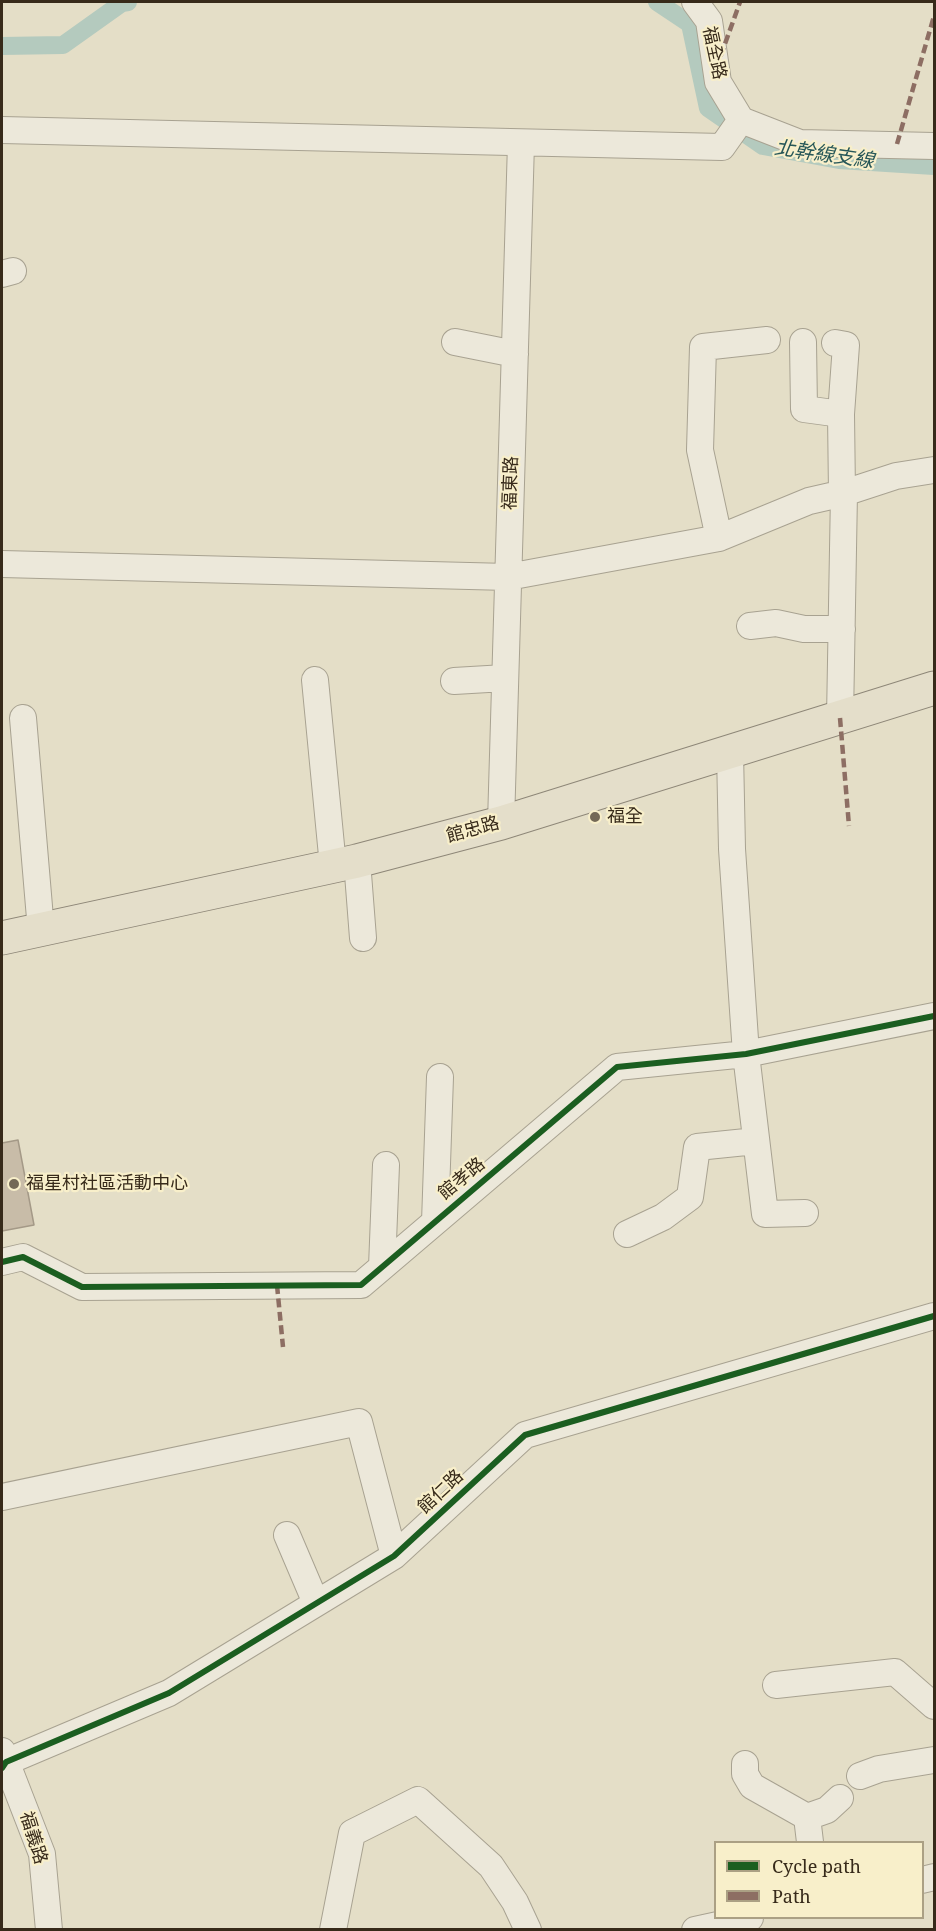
<!DOCTYPE html>
<html>
<head>
<meta charset="utf-8">
<style>
  body { margin:0 }
  #map { position:relative; width:936px; height:1931px; overflow:hidden; background:#e4dec7; font-family:"Noto Serif",serif }
  canvas { display:block }
  .frame { position:absolute; inset:0; border:3px solid #372a1a; pointer-events:none }
  .legend { position:absolute; left:714px; top:1841px; width:210px; height:78px; box-sizing:border-box; background:#f8efca; border:2px solid #aba084; margin:0; padding:8px 10px; list-style:none; font-size:18px; color:#372a1a }
  .legend li { display:flex; align-items:center; gap:12px; height:30px }
  .legend b { width:30px; border:2px solid #aba084 }
</style>
</head>
<body>
<div id="map">
<canvas width="936" height="1931"></canvas>
<div class="frame"></div>
<ul class="legend">
<li><b style="height:8px;background:#1b5e20"></b>Cycle path</li>
<li><b style="height:8px;background:#8d6e63"></b>Path</li>
</ul>
</div>
<script>
const c = document.querySelector('canvas').getContext('2d');
c.lineJoin = 'round';
function stroke(path, color, width, dash) { c.strokeStyle = color; c.lineWidth = width; c.lineCap = dash ? 'butt' : 'round'; c.setLineDash(dash || []); c.stroke(path); }
function fill(path, color) { c.fillStyle = color; c.fill(path, 'evenodd'); }
function write(font, color, halo, rows, align = 'center') {
  c.font = font + ' "Noto Serif","Noto Sans TC",serif'; c.lineWidth = 4.5; c.setLineDash([]); c.textBaseline = 'middle'; c.strokeStyle = halo; c.fillStyle = color; for (const [text, x, y, turn = 0] of rows) {
    c.save(); c.translate(x, y); c.rotate((+turn || 0) * Math.PI / 180); c.textAlign = isNaN(turn) ? turn : align; if (halo) c.strokeText(text, 0, 0); c.fillText(text, 0, 0); c.restore();
  }
}
stroke(new Path2D(`
  M657,2L690,24L708,108L763,146L839,160L934,166
  M2,46L63,45L122,3L128,2`), '#b4cabe', 18);
const building = new Path2D(`
  M18,1140L34,1225L2,1231V1143Z`);
fill(building, '#c8bca8');
stroke(building, '#a49987', 1.5);
const minor = new Path2D(`
  M695,2L709,21L718,82L741,120L800,143L934,146
  M2,130L722,147L741,120
  M2,274L13,271
  M455,342L515,354
  M803,342L804,409L841,414
  M835,343L846,345L841,414L842,494
  M719,538L700,450L703,347L767,340
  M2,564L508,577L719,538L809,501L844,493L896,476L934,470
  M750,626L776,623L804,629H842
  M315,680L333,866
  M454,681L505,678
  M23,718L41,930
  M840,718L844,493
  M730,752L732,849L746,1054L765,1214L805,1213
  M501,823L521,143
  M357,861L363,938
  M435,1222L440,1077
  M627,1234L663,1217L690,1197L697,1147L756,1141
  M2,1262L23,1257L82,1287L361,1285L617,1067L746,1054L934,1016
  M382,1267L386,1165
  M2,1497L359,1422L394,1556
  M287,1535L316,1603
  M776,1685L895,1672L934,1706
  M2,1751L42,1854L49,1930
  M745,1764V1774L752,1786L807,1817L810,1842
  M2,1768L6,1762L169,1693L394,1556L525,1435L934,1316
  M860,1776L879,1769L934,1760
  M807,1817L827,1810L840,1798
  M922,1880L934,1877
  M333,1930L352,1833L418,1800L491,1866L515,1902L528,1930
  M695,1930L750,1918`);
const major = new Path2D(`
  M2,938L357,861L501,823L934,688`);
stroke(minor, '#a8a291', 28);
stroke(major, '#8e8778', 35);
stroke(minor, '#ece8da', 26);
stroke(major, '#e4deca', 33);
stroke(new Path2D(`
  M716,69L740,2
  M897,144L934,16
  M840,718L849,826
  M277,1285L283,1347`), '#8d6e63', 4.5, [9, 4.5]);
stroke(new Path2D(`
  M2,1262L23,1257L82,1287L361,1285L617,1067L746,1054L934,1016
  M2,1768L6,1762L169,1693L394,1556L525,1435L934,1316`), '#1b5e20', 6);
for (const [x, y, r, color] of [
  [595,817,6,"#746957"],
  [14,1184,6,"#746957"]
]) { const dot = new Path2D(); dot.arc(x, y, r, 0, 2 * Math.PI); c.fillStyle = color; c.fill(dot); stroke(dot, '#f8efca', 2); }
write('18px', '#372a1a', '#f8efca', [
  ["福全路",714,53,78],
  ["福東路",511,483,-88],
  ["館忠路",473,830,-15],
  ["館孝路",462,1179,-40],
  ["館仁路",441,1492,-43],
  ["福義路",33,1838,73]
]);
write('18px', '#372a1a', '#f8efca', [
  ["福全",607,817],
  ["福星村社區活動中心",26,1184]
], 'left');
write('italic 20px', '#275758', '#f8efca', [
  ["北幹線支線",824,155,8]
]);
</script>
</body>
</html>
